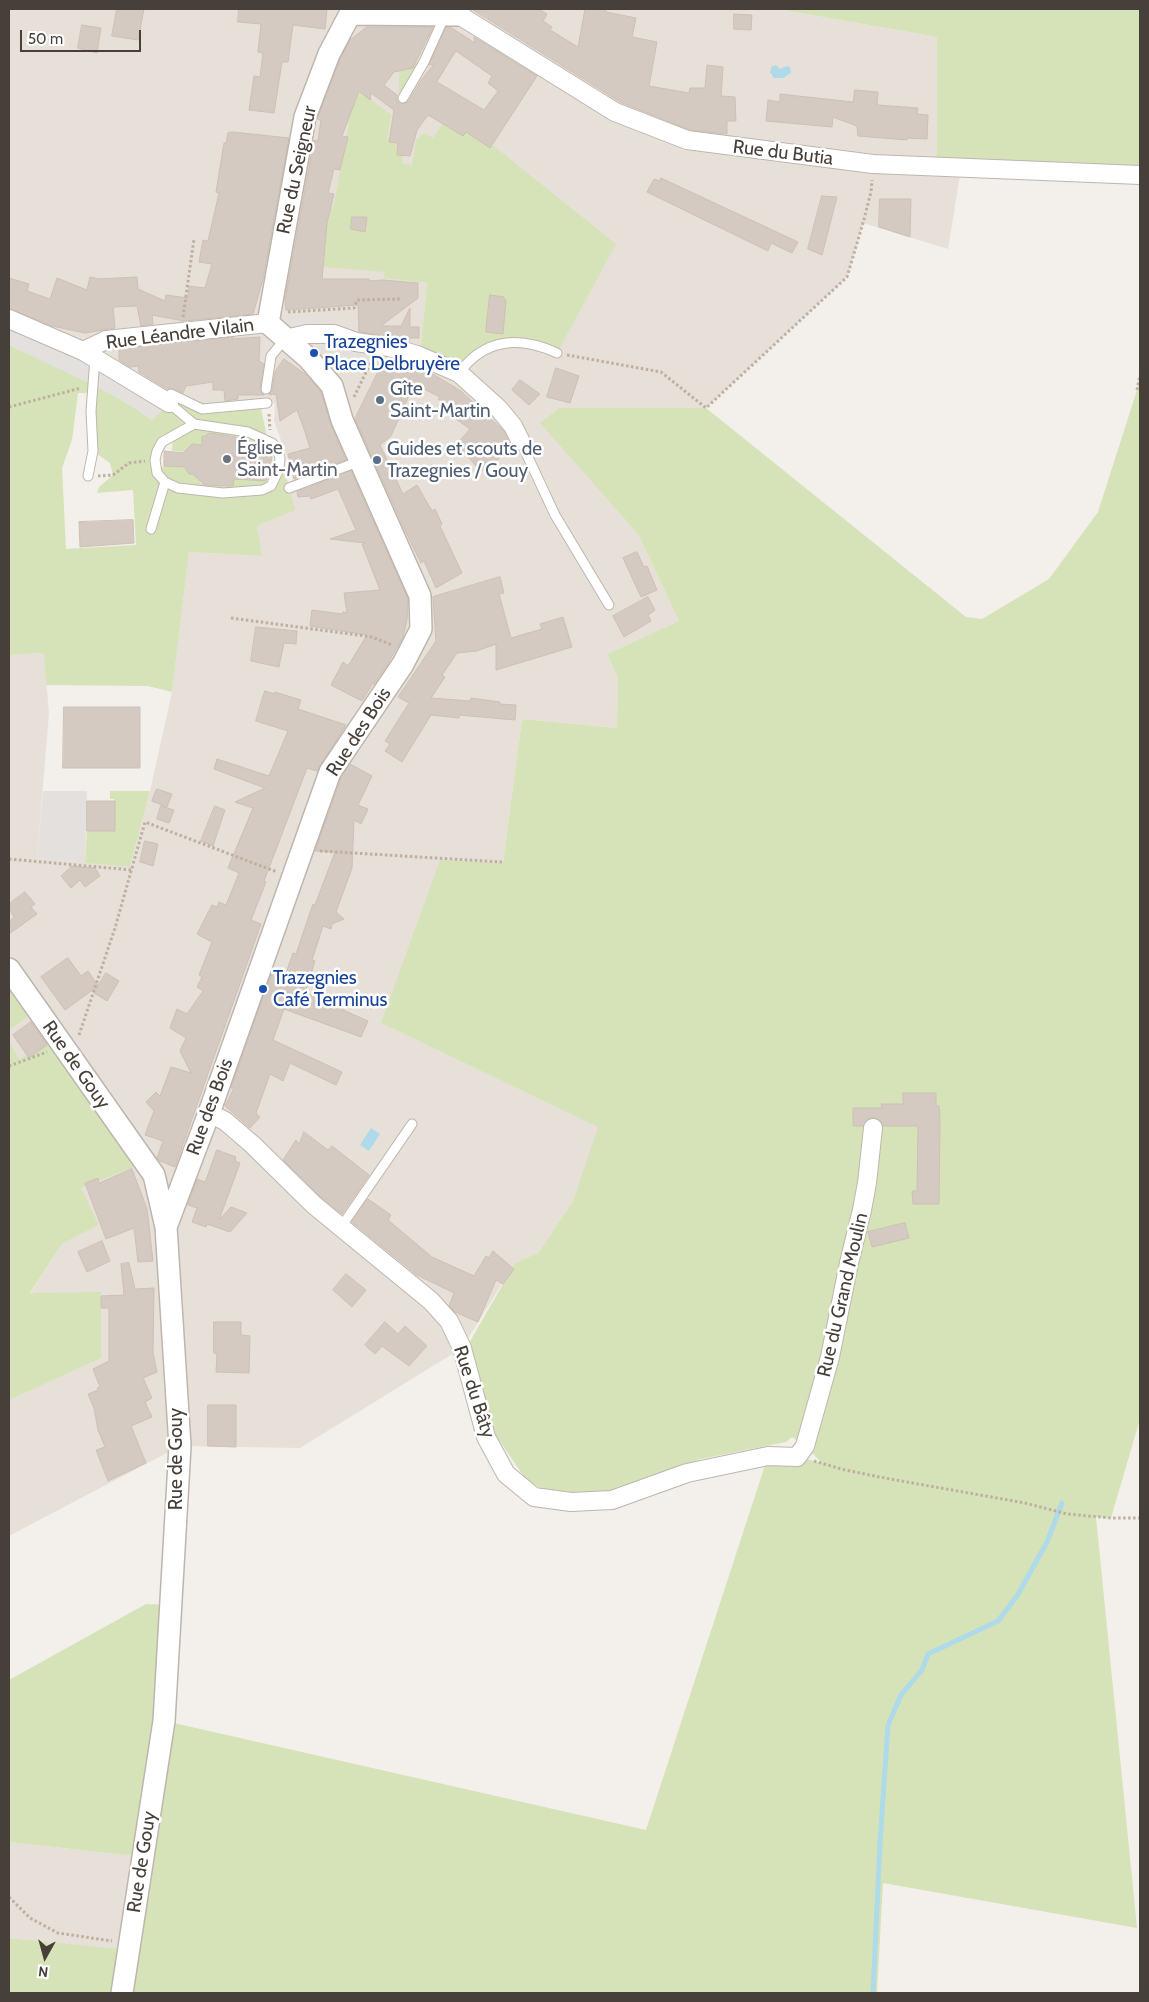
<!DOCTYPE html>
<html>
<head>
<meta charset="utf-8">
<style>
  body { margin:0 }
  #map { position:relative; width:1149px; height:2002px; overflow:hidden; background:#f3efeb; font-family:Cabin,sans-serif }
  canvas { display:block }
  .frame { position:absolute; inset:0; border:10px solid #473f39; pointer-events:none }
  .north { position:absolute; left:20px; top:1932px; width:50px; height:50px; -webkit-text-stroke:4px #fff; paint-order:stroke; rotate:187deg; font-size:14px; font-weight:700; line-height:20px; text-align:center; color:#473f39 }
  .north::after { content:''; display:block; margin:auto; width:18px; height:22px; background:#473f39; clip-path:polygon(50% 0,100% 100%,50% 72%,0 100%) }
  .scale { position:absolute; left:20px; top:30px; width:121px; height:22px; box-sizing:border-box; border:2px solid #473f39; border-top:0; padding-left:6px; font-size:15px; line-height:18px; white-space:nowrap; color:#473f39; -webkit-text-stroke:4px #fff; paint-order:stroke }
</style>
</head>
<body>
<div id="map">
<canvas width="1149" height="2002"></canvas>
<div class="frame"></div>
<div class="north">N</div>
<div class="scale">50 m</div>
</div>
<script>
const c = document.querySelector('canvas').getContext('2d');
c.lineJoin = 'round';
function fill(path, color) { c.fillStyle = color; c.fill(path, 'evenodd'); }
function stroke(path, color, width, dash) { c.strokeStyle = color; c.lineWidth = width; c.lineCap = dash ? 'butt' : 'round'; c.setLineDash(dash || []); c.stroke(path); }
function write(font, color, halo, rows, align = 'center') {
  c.font = font + ' Cabin,sans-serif'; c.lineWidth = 5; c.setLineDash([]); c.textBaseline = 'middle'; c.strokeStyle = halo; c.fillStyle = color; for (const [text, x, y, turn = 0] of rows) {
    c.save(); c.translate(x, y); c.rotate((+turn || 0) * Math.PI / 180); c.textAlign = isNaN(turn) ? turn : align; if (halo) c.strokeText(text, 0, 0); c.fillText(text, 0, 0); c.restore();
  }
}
fill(new Path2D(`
  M9,9H778L937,37V167L961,169L948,249L863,223L847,277L706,408H559L541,423L638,534L679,621L607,654L618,679L617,728L522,719L503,863L381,1023L599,1127L573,1201L538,1253L515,1263L462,1348L300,1448L180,1446L9,1536V1400L33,1388L30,1294L62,1244L99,1225L55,1138V1035L20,1059L9,1042V1030L31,1015L9,986V655L44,653L49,713L37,858L130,867L150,791L172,692L189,552L261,556L257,526L294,483L287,457L274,421L275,403L202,409L9,319ZM616,244L417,355L421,344L427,283L389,278Z
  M9,1842L143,1857L128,1951L9,1938Z`), '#e7e0d9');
fill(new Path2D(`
  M778,9H1140V175L937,167V37Z
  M399,59L420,61L400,94L399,93Z
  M359,90L391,115L387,138L405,141L402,163L412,165L416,140L424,133L433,138L444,122L466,128L490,143L616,244L557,353L519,342L479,352L459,373L417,355L421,344L427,283L384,278L385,272L323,267L325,252L322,251L313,204L333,209L349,124L330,118Z
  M9,345C57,368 109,388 152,420L176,396L202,409L260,403L269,447L235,444V436L204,434L203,446L191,445L183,452L172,451L173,436L157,451L158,473L164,465L181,466L189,473L200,474V483L231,486L232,477L266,480V488L279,469L284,468L295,510L257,526L262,556L189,552L172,692L148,686L46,685L44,653L9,655ZM93,386V451L110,463L113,475L99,487L97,493L133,490L136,545L66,549L62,468L72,440L78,393H86Z
  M1140,375V1419L1111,1518L1096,1517L1137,1928L883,1883L877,1993H9V1938L128,1950L143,1857L9,1842V1680L146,1604L171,1605L165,1721L646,1830L768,1456L797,1457L822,1463L805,1446L792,1437L786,1442L701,1459L609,1492H550L527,1481L495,1434L468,1345L515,1263L538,1253L573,1201L598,1127L381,1023L440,860L503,863L522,719L617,728L618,679L607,654L679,621L638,534L540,423L559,408H706L966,617L982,619L1049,579L1098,512L1137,390Z
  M110,791H150L130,867L85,863L87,829H114V799H110Z
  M9,986L31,1015L9,1030Z
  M49,1039L134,1167L81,1188L99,1225L62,1244L30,1293L101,1292V1358L9,1400V1042L20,1059Z`), '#d6e3b8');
fill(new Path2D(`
  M329,316V324L294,326L293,319Z
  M9,319L169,403L152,420L123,401L93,385L9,345Z
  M336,338L349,346V351L366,350L368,362L351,363L350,359L346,360L345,357H340L338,350L319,352L317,340Z
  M43,791H87L85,863L37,858Z`), '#e3e0de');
fill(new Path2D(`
  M776,65L780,69L787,66L790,67L791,73L783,78H774L770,72L772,66Z
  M371,1128L380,1134L369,1151L360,1145Z`), '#aedae9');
stroke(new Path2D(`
  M873,1993L880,1843L888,1725L901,1695L922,1670L928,1654L998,1621L1017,1596L1047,1542L1062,1503`), '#aedae9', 5);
const building = new Path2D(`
  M117,9H144L138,40L112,36Z
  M239,9H327L325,29L293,25L288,62H282L274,113L249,110L254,76L260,77L263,53L258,52L261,24L238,22Z
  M472,9H539L547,14L543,21L552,27L550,30L578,47L585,9H606V12L636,18L632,37L657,42L649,86L689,93L690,88H705L707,65L723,67L721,96L735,97L736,121H727V134L690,130L622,103Z
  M734,14L752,15L751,30L734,29Z
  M82,25L101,28L97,53L78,48Z
  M367,27H433L413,68L394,72L384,85L397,95V101L400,104L408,102L422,79L434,64L429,65L446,27H450L475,43L474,37L537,76L490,148L466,132L463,136L428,115L417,130L410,156L397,155L398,143L389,142L394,110L371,93L370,100L359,91L342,136L348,137L340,170L334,169L328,193L334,194L327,223L322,279H369V281L383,280L418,283V298L381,326H401L410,308V327H419V338H409V342L391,337L359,332L358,305L286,310L285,300L314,140L318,141L321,120L317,119L340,59L350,40ZM456,51L492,76L488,83L498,91L484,110L437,82Z
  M855,90L878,92L877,105L918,108L917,114L928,115L927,139L907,138V140L858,136L857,126L833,117L832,127L766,121L768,100L780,102V94L853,102Z
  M233,132L289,138L263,279L253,314L184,321L152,315L153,324L141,326L137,306L113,307L115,328L85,333L52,326L9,309V278L29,284L27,291L50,299L57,278L87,290L90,277L99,279L137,277L138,289L165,301L166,295L188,298L189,286L205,288L212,264L199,262L203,240L208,241L219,193L216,192L224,143H226L228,133Z
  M661,178L798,242L792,253L771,243L768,251L647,192L654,179L660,181Z
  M822,196L837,197L822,255L808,249Z
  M880,199H911L910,237L879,227Z
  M352,217H367L365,232L351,229Z
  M490,295L504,297V300H506L503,334L486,332Z
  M234,337L232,339L260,337L259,361L264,364L260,389L264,395H238V399L225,401L224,390H213V382L186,386L183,393L173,388L167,389L139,372L138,366L130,367L119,360V349Z
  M385,358L431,373L461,391L503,430L510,444L503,450L506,453L481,472L457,444L470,429L446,412L450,406L438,399L440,397L414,384L391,436L380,445L403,494L417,485L432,511L435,509L442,524L440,526L462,573L436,588L424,561L421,563L404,528L355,419Z
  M284,359L305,374L321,392L331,425L346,460L294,479L288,454L310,448L305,432L297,410L280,421L276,394L269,395L272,390L275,372Z
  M556,368L579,376L570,403L547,397Z
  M520,380L540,394L529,405L512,390Z
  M210,433L236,437L235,443L261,445L268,448L271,451L272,458L271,472L266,481L234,479L233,486L204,485L193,474H189L184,467L164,466V451L183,453L192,444L202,445V437Z
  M351,471L408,599L407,620L403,637L387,665L374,684L373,683L362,701L331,685L343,662L348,666L367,635L310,626L312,610L342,614L343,612L347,613L344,593L380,590L362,544L365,543L330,539L356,530L338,489L311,499L310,496L298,497L297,492Z
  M133,520L134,543L80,547L79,522Z
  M637,552L644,567L647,566L657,590L641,597L623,558Z
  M500,577L504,593L499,594L511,638L542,629L540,624L563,617L572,647L496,670V644L477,651L457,653L442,675L445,677L431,698L470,701L471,698L500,702V704L516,705L515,720L459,715V718L431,715L402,762L385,751L390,744L385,741L409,703L398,697L436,641L433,597Z
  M648,597L655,610L648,615L651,621L624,637L613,616Z
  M256,627L297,631L296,644L284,643L279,667L251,661Z
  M265,691L275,694V692L301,700L298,709L346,725L317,771L307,768L264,881L266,882L251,920L261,924L175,1167L160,1161L157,1158L163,1141L145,1135L154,1111L146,1102L156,1092L160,1096L171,1067L191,1073L180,1051L186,1038L170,1028L177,1009L187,1014L203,991L197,987L202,977L199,975L212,942L197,934L212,905L217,907L219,902L226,905L239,873L228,868L253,808L235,802L265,788L214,769L217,759L269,776L288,731L256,721Z
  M64,707H140V768H63Z
  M350,764L372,776L358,805L368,809L361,824L354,820L352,868L336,912L344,919L332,924L331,929L323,926L312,960L315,961L305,993L368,1021L361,1037L284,1009L273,1040L342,1072L336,1085L290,1063L283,1081L270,1074L256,1113L260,1117L250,1128L225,1106L234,1088H231L273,969L286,973L293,953L296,954L313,904L315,905L335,852L315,851L341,778Z
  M157,789L172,794L167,807L152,801Z
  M87,801H115V831H87Z
  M161,806L174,810L169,823L157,819Z
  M215,806L225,810L213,846L201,841Z
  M145,841L158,844L153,866L140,862Z
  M70,866L95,868L100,876L85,887L80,880L71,888L61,876L71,867Z
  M25,892L35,904L31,907L37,914L9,934V922L14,917L9,909V904Z
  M68,958L81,976L88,971L98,986L65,1010L41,977Z
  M106,973L119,981L107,1001L94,993Z
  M31,1022L47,1045L29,1058L13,1035Z
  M903,1093H936V1106H939L940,1120L939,1204H913L912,1191H917L918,1126H883L880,1120L874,1117L868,1119L863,1126H853V1108H882L881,1104H903Z
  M304,1132L328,1150L332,1146L369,1175L342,1214L321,1197L283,1160L296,1140L299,1144Z
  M217,1150L236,1157L235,1161L240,1163L219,1220L231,1207L247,1213L230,1232L207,1224L206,1227L192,1222L197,1208L188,1205L197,1179L205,1182Z
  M132,1169L147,1209L153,1261L138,1262L134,1228L106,1239L85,1183L98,1178L99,1183Z
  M368,1199L391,1215L388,1220L432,1257L474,1276L486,1256L489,1258L493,1251L514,1269L503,1284L496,1280L478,1322L455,1312L449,1306L454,1293L417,1275L352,1222Z
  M905,1223L909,1238L872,1247L868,1232Z
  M102,1241L110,1261L87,1272L78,1252Z
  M129,1263L135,1289L154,1288L153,1353L157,1372L143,1378L152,1398L145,1402L152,1417L131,1426L146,1463L108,1481L96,1450L105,1447L98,1430L94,1408L88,1394L98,1390L97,1388L100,1387L93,1369L109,1361V1308H101V1296L124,1295L121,1264Z
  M346,1274L366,1290L352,1307L333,1290Z
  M214,1322H241V1335L250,1336L249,1373L216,1372L217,1354L214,1353Z
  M385,1322L398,1334L405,1326L427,1346L409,1366L382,1346L375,1354L365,1345Z
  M208,1405H236V1447L208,1446Z`);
fill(building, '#d4cac1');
stroke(building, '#cec0b5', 1);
const service = new Path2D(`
  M403,98L424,62L442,22L441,16
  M459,373C485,338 519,336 557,353
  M266,389L271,356L285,339
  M165,400L171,394L202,409L267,403
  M169,403L194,424L248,432L272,443L277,448L280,458L279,469L271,486L262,490L223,493L178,488L165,482L157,473L155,460L157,451L162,442L194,424
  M520,440L555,515L609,605
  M88,476L93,451L91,411L95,358
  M289,488L360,461
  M151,529L165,482
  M341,1227L412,1124`);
const minor = new Path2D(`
  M459,15L615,112L687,140L873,164L1140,175
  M9,319L83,351L106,340L268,323
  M285,339L307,334H334L356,342L389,347L417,355L459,373L499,409L513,426L520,440
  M83,351L169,403
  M209,1113L225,1121L253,1145L314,1205L431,1301L449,1321L462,1348L486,1437L506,1474L534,1497L571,1502L612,1500L687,1473L768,1456L797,1457L805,1446L830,1357L849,1263L862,1210L867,1183L873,1128`);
const tertiary = new Path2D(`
  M9,969L154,1175L166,1227L180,1446L164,1721L122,1993
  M166,1227L209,1113L330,772L403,664L421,629L420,596L342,420L332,386L308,358L268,323L305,117L329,54L350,14L459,15V9`);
stroke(service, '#beb6ae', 11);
stroke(minor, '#beb6ae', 20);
stroke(tertiary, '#beb6ae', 24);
stroke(new Path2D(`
  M288,312L354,308L357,300L401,299
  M183,317L194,239
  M567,355L661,372L706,408L847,277L863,223L871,192L872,180
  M1137,390L1140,375
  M354,397L372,360
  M9,407L81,388
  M269,414L270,430
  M98,476L113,475L129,463L145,461
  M231,618L372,637L392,645
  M320,851L502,862
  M9,859L132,870
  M79,1035L115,928L145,822L277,872
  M9,1066L47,1052
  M814,1461L845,1470L890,1479L1025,1503L1067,1514L1111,1518H1140
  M9,1897L30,1918L58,1933L112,1941`), '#beafa1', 3, [2.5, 2.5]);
stroke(service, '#fff', 9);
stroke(minor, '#fff', 18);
stroke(tertiary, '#fff', 21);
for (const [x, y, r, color] of [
  [314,353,5,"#1a4fb4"],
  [380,400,5,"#5c6f8a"],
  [227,459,5,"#6b7280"],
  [377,460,5,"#5c6f8a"],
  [263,989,5,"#1a4fb4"]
]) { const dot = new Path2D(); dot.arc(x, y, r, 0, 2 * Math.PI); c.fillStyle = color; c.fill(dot); stroke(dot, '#fff', 2); }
write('19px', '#473f39', '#fff', [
  ["Rue du Butia",783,153,7],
  ["Rue du Seigneur",297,170,-78],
  ["Rue Léandre Vilain",180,334,-7],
  ["Rue des Bois",359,732,-57],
  ["Rue de Gouy",76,1065,55],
  ["Rue des Bois",210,1107,-70],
  ["Rue du Grand Moulin",843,1295,-77],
  ["Rue du Bâty",474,1392,72],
  ["Rue de Gouy",176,1459,-90],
  ["Rue de Gouy",142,1862,-81]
]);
write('19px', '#164399', '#fff', [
  ["Trazegnies",324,342],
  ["Place Delbruyère",324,364],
  ["Trazegnies",273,978],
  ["Café Terminus",273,1000]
], 'left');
write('19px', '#4e5e75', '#fff', [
  ["Gîte",390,389],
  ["Saint-Martin",390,411],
  ["Guides et scouts de",387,449],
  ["Trazegnies / Gouy",387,471]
], 'left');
write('19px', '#5b616d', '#fff', [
  ["Église",237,448],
  ["Saint-Martin",237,470]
], 'left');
</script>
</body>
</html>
